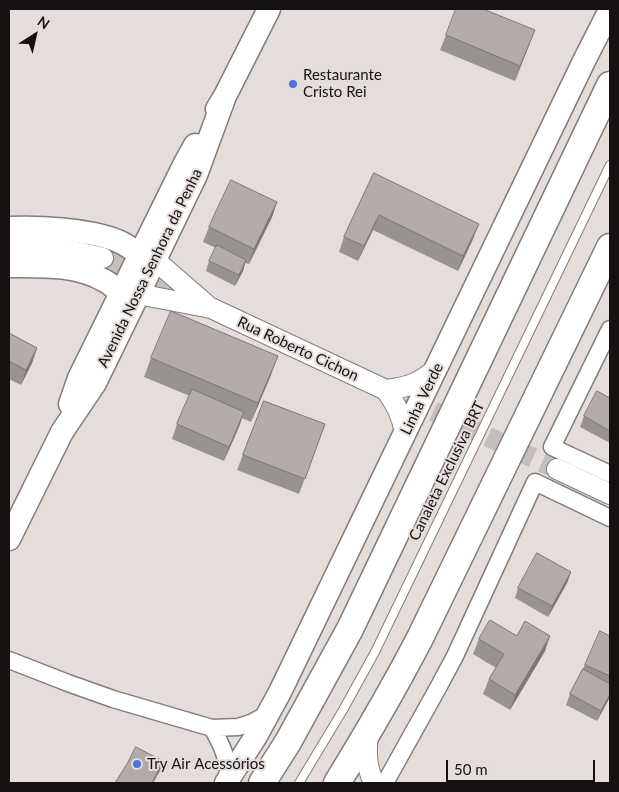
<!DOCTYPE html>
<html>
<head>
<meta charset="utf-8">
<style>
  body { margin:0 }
  #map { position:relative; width:619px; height:792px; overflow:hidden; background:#e4ddda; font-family:Lato,sans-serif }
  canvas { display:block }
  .frame { position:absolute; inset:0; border:10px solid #141110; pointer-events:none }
  .north { position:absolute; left:10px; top:10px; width:50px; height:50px; -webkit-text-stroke:4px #e4ddda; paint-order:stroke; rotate:35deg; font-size:14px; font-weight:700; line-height:20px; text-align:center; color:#141110 }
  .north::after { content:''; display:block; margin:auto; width:18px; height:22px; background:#141110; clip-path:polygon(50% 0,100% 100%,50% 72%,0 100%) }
  .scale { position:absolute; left:446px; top:760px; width:149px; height:22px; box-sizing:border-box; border:2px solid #141110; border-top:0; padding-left:6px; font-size:15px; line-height:18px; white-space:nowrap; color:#141110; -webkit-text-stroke:4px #e4ddda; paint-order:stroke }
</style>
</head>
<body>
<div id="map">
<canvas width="619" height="792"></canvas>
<div class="frame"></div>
<div class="north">N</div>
<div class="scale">50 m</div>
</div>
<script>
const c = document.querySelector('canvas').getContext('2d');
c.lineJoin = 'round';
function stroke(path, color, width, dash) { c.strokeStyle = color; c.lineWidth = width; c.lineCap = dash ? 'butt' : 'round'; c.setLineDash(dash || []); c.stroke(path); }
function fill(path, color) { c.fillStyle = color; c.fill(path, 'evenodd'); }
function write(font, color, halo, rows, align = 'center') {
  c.font = font + ' Lato,sans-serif'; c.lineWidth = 4; c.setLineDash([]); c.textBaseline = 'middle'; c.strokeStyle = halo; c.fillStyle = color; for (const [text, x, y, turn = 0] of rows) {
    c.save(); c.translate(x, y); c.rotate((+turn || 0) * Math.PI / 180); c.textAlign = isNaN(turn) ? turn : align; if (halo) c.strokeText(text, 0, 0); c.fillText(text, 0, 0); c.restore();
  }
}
stroke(new Path2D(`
  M103,258L123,265L197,300
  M379,386L557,469`), '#c5bebc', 20, [20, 10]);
const service = new Path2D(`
  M299,783L343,710L375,652L610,165`);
const minor = new Path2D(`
  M610,329L552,447L610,474
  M9,660L68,683L113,699L212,728L238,727L251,723L269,713
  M212,728C223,747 227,757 229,779
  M385,783L439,686L455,656L535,482L610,518`);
const tertiary = new Path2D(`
  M9,247C41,246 72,250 103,258
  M155,260L209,307
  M138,294L211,308L386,390C396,405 402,415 405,433
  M386,390C408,387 418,384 435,370
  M557,469L610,494
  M368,733C366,751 366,767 374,783`);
const secondary = new Path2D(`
  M217,109L225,96L269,9
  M9,228C39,227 65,228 94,234C103,236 112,238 120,242C127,245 133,250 140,255
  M9,266C41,266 76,264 105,281C111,284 116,289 120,294
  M70,404L79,378L185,163L195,145
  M9,539L62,432L95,383L155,260L196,175L225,96
  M226,783L256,736L280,692L584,61L610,10`);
const trunk = new Path2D(`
  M262,783L288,742L350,629L610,85
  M337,783C366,736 394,688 420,638L610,247`);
stroke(service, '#837d7a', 10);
stroke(minor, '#837d7a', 19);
stroke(tertiary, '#837d7a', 22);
stroke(secondary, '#837d7a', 25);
stroke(trunk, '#837d7a', 29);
stroke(service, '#fff', 8);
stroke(minor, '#fff', 16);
stroke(tertiary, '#fff', 20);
stroke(secondary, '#fff', 22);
stroke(trunk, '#fff', 26);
fill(new Path2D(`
  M535,30L515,81L440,50L446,35Z
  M374,173L473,239L458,271L373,230L358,261L339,252L344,237Z
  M277,202L272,217L249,264L245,263L243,271L235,286L206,271L209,261L216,248L203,242L209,227Z
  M9,333L37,348L32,363L21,385L9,379Z
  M151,358L271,375L251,422L242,418L224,461L172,439L177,424L190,396L144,377Z
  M610,398V443L580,427L584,416Z
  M264,401L325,424L299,494L237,470Z
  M571,572L567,583L548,617L515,598L518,588Z
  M517,636L545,651L510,710L483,694L489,679L496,668L473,654L479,639Z
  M610,636V697L597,721L566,705L570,694L585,665Z`), '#999390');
fill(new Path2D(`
  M535,30L529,45L515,81L520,66Z
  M277,202L272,217L249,264L254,249Z
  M379,215L373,230L358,261L364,246Z
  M479,224L473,239L458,271L463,256Z
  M246,260L243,271L235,286L239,275Z
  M37,348L32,363L21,385L26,370Z
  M278,356L271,375L251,422L258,403Z
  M244,412L239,427L224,461L229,447Z
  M571,572L567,583L548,617L552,606Z
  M550,636L545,651L510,710L515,695Z
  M610,694V697L597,721L601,711Z
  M163,761L160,771L153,783H152Z`), '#7d7876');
const building = new Path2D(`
  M456,9H483L535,30L520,66L446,35Z
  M374,173L479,224L463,256L379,215L364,246L344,237Z
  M231,180L277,202L254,249L209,227Z
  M217,245L246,260L239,275L209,261Z
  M171,311L278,356L258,403L151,358Z
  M9,333L37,348L26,370L9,361Z
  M192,389L244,412L229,447L177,424Z
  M597,391L610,398V431L584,416Z
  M264,401L325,424L305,479L243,455Z
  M537,553L571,572L552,606L518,588Z
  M490,620L517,636L525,621L550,636L515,695L489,679L504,654L479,639Z
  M600,631L610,636V676L585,665Z
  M583,669L610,684V694L601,711L570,694Z
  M136,747L163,761L152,783H115L127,764Z`);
fill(building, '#b2aba8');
stroke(building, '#7d7876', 1);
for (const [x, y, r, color] of [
  [293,84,5,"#4b73e6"],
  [137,764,5,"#4b73e6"]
]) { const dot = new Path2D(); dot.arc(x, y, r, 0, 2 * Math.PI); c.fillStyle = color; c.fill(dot); stroke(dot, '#e4ddda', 2); }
write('15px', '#141110', '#e4ddda', [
  ["Restaurante",303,75],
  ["Cristo Rei",303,92],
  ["Try Air Acessórios",147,764]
], 'left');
write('15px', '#141110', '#e4ddda', [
  ["Avenida Nossa Senhora da Penha",150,268,-64],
  ["Rua Roberto Cichon",298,349,25],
  ["Linha Verde",422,399,-64],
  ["Canaleta Exclusiva BRT",447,471,-64]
]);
</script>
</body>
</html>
